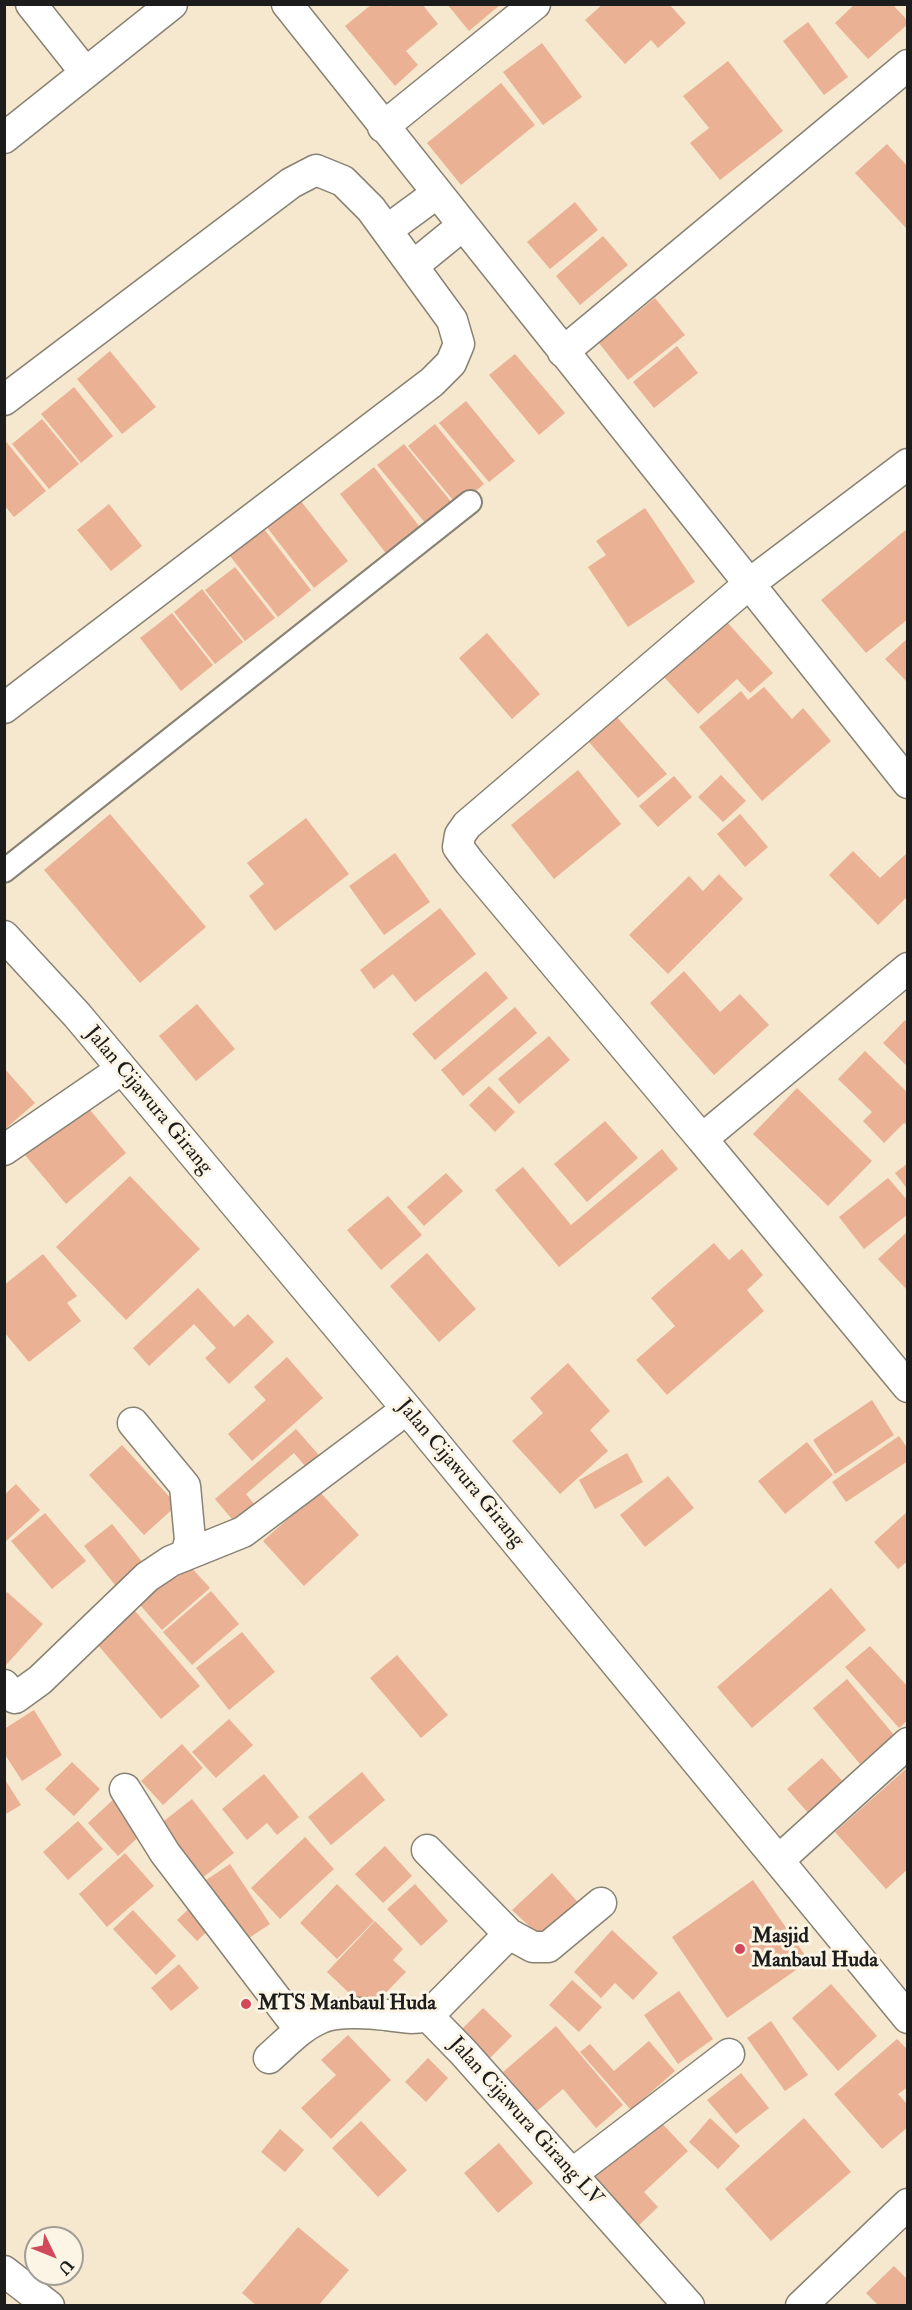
<!DOCTYPE html>
<html>
<head>
<meta charset="utf-8">
<style>
  body { margin:0 }
  #map { position:relative; width:912px; height:2310px; overflow:hidden; background:#f5e8ce; font-family:"IM FELL Double Pica",serif }
  canvas { display:block }
  .frame { position:absolute; inset:0; border:6px solid #1c1c1c; pointer-events:none }
  .north { position:absolute; left:24px; top:2226px; width:60px; height:60px; box-sizing:border-box; background:#fcf5e5; border:2px solid #a29e95; border-radius:50%; rotate:133deg; font-size:16px; font-weight:700; line-height:24px; text-align:center; color:#1c1c1c }
  .north::after { content:''; display:block; margin:auto; width:21px; height:27px; background:#d1495b; clip-path:polygon(50% 0,100% 100%,50% 72%,0 100%) }
</style>
</head>
<body>
<div id="map">
<canvas width="912" height="2310"></canvas>
<div class="frame"></div>
<div class="north">U</div>
</div>
<script>
const c = document.querySelector('canvas').getContext('2d');
c.lineJoin = 'round';
function fill(path, color) { c.fillStyle = color; c.fill(path, 'evenodd'); }
function stroke(path, color, width, dash) { c.strokeStyle = color; c.lineWidth = width; c.lineCap = dash ? 'butt' : 'round'; c.setLineDash(dash || []); c.stroke(path); }
function write(font, color, halo, rows, align = 'center') {
  c.font = font + ' "IM FELL Double Pica",serif'; c.lineWidth = 6; c.setLineDash([]); c.textBaseline = 'middle'; c.strokeStyle = halo; c.fillStyle = color; for (const [text, x, y, turn = 0] of rows) {
    c.save(); c.translate(x, y); c.rotate((+turn || 0) * Math.PI / 180); c.textAlign = isNaN(turn) ? turn : align; if (halo) c.strokeText(text, 0, 0); c.fillText(text, 0, 0); c.restore();
  }
}
fill(new Path2D(`
  M372,4H389L390,7L393,4H422L438,24L406,51L418,65L395,86L345,26Z
  M447,4H501L469,31Z
  M603,4H669L686,23L658,48L651,40L625,64L585,20Z
  M855,4H892L908,21V24L868,59L835,23Z
  M808,22L848,77L824,95L783,41Z
  M542,43L582,97L543,125L503,72Z
  M728,61L783,131L720,180L690,143L709,128L683,96Z
  M501,83L535,125L461,185L427,143Z
  M887,144L908,167V227L906,228L855,173Z
  M575,202L598,230L550,269L527,242Z
  M603,236L628,265L580,305L556,276Z
  M655,298L685,335L628,380L599,343Z
  M677,346L698,373L654,408L633,382Z
  M110,351L156,407L122,434L77,379Z
  M515,354L565,413L539,435L489,375Z
  M74,387L113,436L81,463L41,414Z
  M466,401L515,461L489,482L439,423Z
  M42,419L79,464L49,489L12,444Z
  M435,424L484,484L458,506L408,446Z
  M4,439L46,491L14,517L4,505Z
  M404,444L453,504L427,525L377,465Z
  M374,467L422,530L388,556L340,494Z
  M300,500L348,561L314,588L266,526Z
  M109,504L142,546L111,571L77,530Z
  M645,508L695,582L628,627L588,567L606,555L596,541Z
  M908,528V619L866,653L821,600Z
  M264,529L311,590L278,617L230,556Z
  M235,567L275,618L245,641L205,590Z
  M202,589L243,642L215,664L174,612Z
  M172,613L213,665L181,691L140,638Z
  M726,621L773,673L750,693L737,679L698,714L664,677Z
  M487,633L540,694L512,719L459,658Z
  M908,638V683L885,659Z
  M764,687L792,719L803,708L831,741L762,801L699,727L741,691L748,700Z
  M616,716L667,774L638,798L588,741Z
  M578,770L621,824L554,879L511,825Z
  M721,775L746,801L723,822L698,797Z
  M674,776L692,797L658,827L639,806Z
  M110,814L206,927L140,983L44,870Z
  M740,814L768,847L745,867L717,834Z
  M306,818L349,874L275,931L249,896L264,884L247,863Z
  M853,851L880,878L908,852V896L878,925L829,875Z
  M395,853L430,902L384,935L349,886Z
  M719,874L743,899L668,974L629,935L689,876L703,891Z
  M440,908L476,954L415,1002L393,974L374,989L360,970Z
  M486,971L508,998L435,1060L412,1034Z
  M684,971L720,1012L740,994L769,1025L714,1075L650,1003Z
  M197,1004L235,1049L196,1081L159,1036Z
  M515,1007L537,1033L463,1096L441,1070Z
  M905,1020L908,1023V1067L883,1043Z
  M549,1036L570,1060L519,1104L498,1079Z
  M865,1051L908,1093V1126L904,1123L884,1143L863,1121L872,1112L838,1079Z
  M4,1068L35,1103L4,1130Z
  M489,1086L515,1112L495,1132L469,1105Z
  M797,1088L872,1161L828,1206L753,1134Z
  M85,1104L126,1153L66,1204L25,1155Z
  M605,1121L638,1158L587,1202L554,1164Z
  M662,1149L678,1169L559,1267L495,1190L523,1167L571,1225Z
  M908,1163V1190L895,1173Z
  M446,1173L463,1191L424,1226L407,1207Z
  M130,1176L200,1249L126,1320L56,1247Z
  M888,1178L908,1201V1214L864,1249L839,1217Z
  M388,1196L422,1235L381,1270L347,1230Z
  M908,1231V1291L878,1259Z
  M714,1243L729,1260L742,1249L763,1275L747,1290L764,1311L667,1395L636,1360L675,1326L651,1298Z
  M427,1253L476,1309L439,1342L390,1286Z
  M43,1254L77,1296L67,1303L81,1321L29,1362L4,1332V1285Z
  M198,1288L234,1327L248,1314L274,1342L229,1384L205,1358L216,1348L194,1324L149,1366L133,1348Z
  M287,1357L323,1398L252,1461L228,1434L266,1400L254,1387Z
  M568,1363L610,1411L590,1430L608,1451L560,1494L512,1441L543,1413L530,1398Z
  M872,1400L894,1435L835,1474L813,1440Z
  M296,1429L325,1462L311,1473L294,1453L246,1494L263,1515L243,1532L215,1499Z
  M899,1436L908,1449V1461L846,1502L832,1482Z
  M807,1442L833,1475L785,1514L758,1481Z
  M122,1445L177,1505L144,1535L89,1475Z
  M627,1453L643,1482L595,1509L579,1480Z
  M668,1476L694,1508L645,1547L620,1515Z
  M16,1484L40,1510L4,1543V1495Z
  M319,1491L359,1535L304,1586L263,1541Z
  M908,1511V1561L898,1569L874,1542Z
  M45,1513L86,1561L52,1589L11,1541Z
  M112,1524L143,1563L115,1585L84,1546Z
  M190,1566L210,1588L162,1630L133,1597L166,1568L176,1578Z
  M831,1588L866,1630L752,1728L717,1687Z
  M211,1591L239,1624L192,1665L163,1632Z
  M7,1592L43,1624L6,1665L4,1664V1595Z
  M135,1611L200,1686L161,1719L97,1644Z
  M242,1632L275,1672L229,1710L196,1668Z
  M870,1646L908,1687V1720L899,1728L845,1667Z
  M397,1655L448,1715L421,1738L370,1678Z
  M847,1679L894,1735L860,1764L813,1708Z
  M34,1710L62,1755L22,1781L4,1753V1729Z
  M229,1719L253,1745L216,1778L192,1752Z
  M182,1744L203,1768L163,1805L141,1781Z
  M822,1758L845,1784L810,1815L787,1789Z
  M72,1762L100,1789L74,1816L45,1789Z
  M908,1767V1869L886,1889L835,1832Z
  M362,1772L385,1800L331,1845L308,1817Z
  M264,1774L299,1817L277,1835L267,1823L247,1840L222,1809Z
  M4,1778L21,1805L4,1815Z
  M116,1797L146,1830L118,1856L88,1823Z
  M192,1799L234,1853L197,1882L155,1828Z
  M78,1821L103,1849L68,1880L43,1852Z
  M305,1837L334,1869L280,1919L251,1888Z
  M385,1846L412,1876L383,1903L355,1874Z
  M125,1853L154,1886L107,1927L79,1894Z
  M230,1864L270,1924L243,1942L203,1882Z
  M552,1873L583,1908L542,1938L512,1910Z
  M753,1880L809,1961L727,2018L672,1937Z
  M337,1884L374,1921L337,1959L300,1923Z
  M415,1884L448,1921L421,1946L387,1909Z
  M195,1903L215,1924L197,1941L177,1920Z
  M133,1910L176,1956L156,1975L113,1929Z
  M375,1921L403,1949L393,1960L406,1972L368,2011L327,1972Z
  M612,1930L658,1973L633,2000L615,1983L601,1998L574,1972Z
  M179,1964L199,1988L171,2011L151,1988Z
  M572,1980L602,2007L579,2032L549,2005Z
  M831,1984L877,2036L838,2071L792,2018Z
  M679,1991L713,2039L678,2064L644,2015Z
  M483,2008L512,2036L488,2060L460,2031Z
  M771,2021L808,2075L785,2091L747,2038Z
  M556,2026L623,2105L596,2128L563,2089L537,2111L503,2072Z
  M348,2035L391,2080L331,2139L301,2108L336,2075L321,2060Z
  M897,2039L908,2050V2087L898,2094L908,2105V2127L882,2149L834,2094Z
  M649,2041L675,2071L631,2110L580,2052L590,2044L614,2071Z
  M428,2058L448,2078L426,2102L405,2082Z
  M741,2073L769,2108L736,2134L707,2100Z
  M653,2114L688,2151L644,2192L658,2207L632,2232L581,2177Z
  M710,2118L740,2146L718,2169L689,2142Z
  M804,2118L851,2172L771,2241L725,2189Z
  M361,2121L407,2170L378,2197L332,2148Z
  M280,2129L304,2150L285,2172L261,2152Z
  M499,2143L533,2183L498,2213L464,2173Z
  M298,2227L349,2270L318,2306H257L242,2293Z
  M894,2266L908,2280V2306H879L866,2293Z`), '#eab194');
const pedestrian = new Path2D(`
  M4,871L470,502`);
const minor = new Path2D(`
  M31,4L85,72
  M287,4L908,783
  M383,127L535,4
  M4,138L172,4
  M387,230L436,194
  M413,266L462,226
  M563,352L908,65
  M4,400L291,183L316,170L343,181L371,209L452,320L459,344L451,363L432,382L4,708
  M4,936L77,1015L407,1409L908,2018
  M908,968L702,1139L908,1387
  M702,1139L470,863L458,847L460,835L467,825L749,584L908,464
  M4,1150L122,1069
  M133,1423L185,1486L190,1540L186,1555
  M4,1685L15,1698L40,1680L147,1577L171,1561L243,1532L407,1409
  M125,1789L165,1853L300,2030
  M427,1850L509,1934L428,2016
  M779,1860L908,1743
  M509,1934L533,1947H548L601,1903
  M269,2058C285,2044 301,2026 321,2018C336,2011 370,2013 386,2015C406,2017 407,2020 428,2016L464,2053L689,2306
  M572,2174L729,2054
  M4,2271L49,2306
  M801,2306L908,2204`);
stroke(pedestrian, '#888275', 26);
stroke(minor, '#888275', 33);
stroke(pedestrian, '#fff', 22);
stroke(minor, '#fff', 30);
for (const [x, y, r, color] of [
  [740,1949,6,"#d1495b"],
  [246,2004,6,"#d1495b"]
]) { const dot = new Path2D(); dot.arc(x, y, r, 0, 2 * Math.PI); c.fillStyle = color; c.fill(dot); stroke(dot, '#fcf5e5', 2); }
write('21px', '#1c1c1c', '#fcf5e5', [
  ["Jalan Cijawura Girang",148,1101,50],
  ["Jalan Cijawura Girang",460,1474,50],
  ["Jalan Cijawura Girang LV",525,2122,48]
]);
write('bold 21px', '#1c1c1c', '#fcf5e5', [
  ["Masjid",752,1937],
  ["Manbaul Huda",752,1961],
  ["MTS Manbaul Huda",258,2004]
], 'left');
</script>
</body>
</html>
